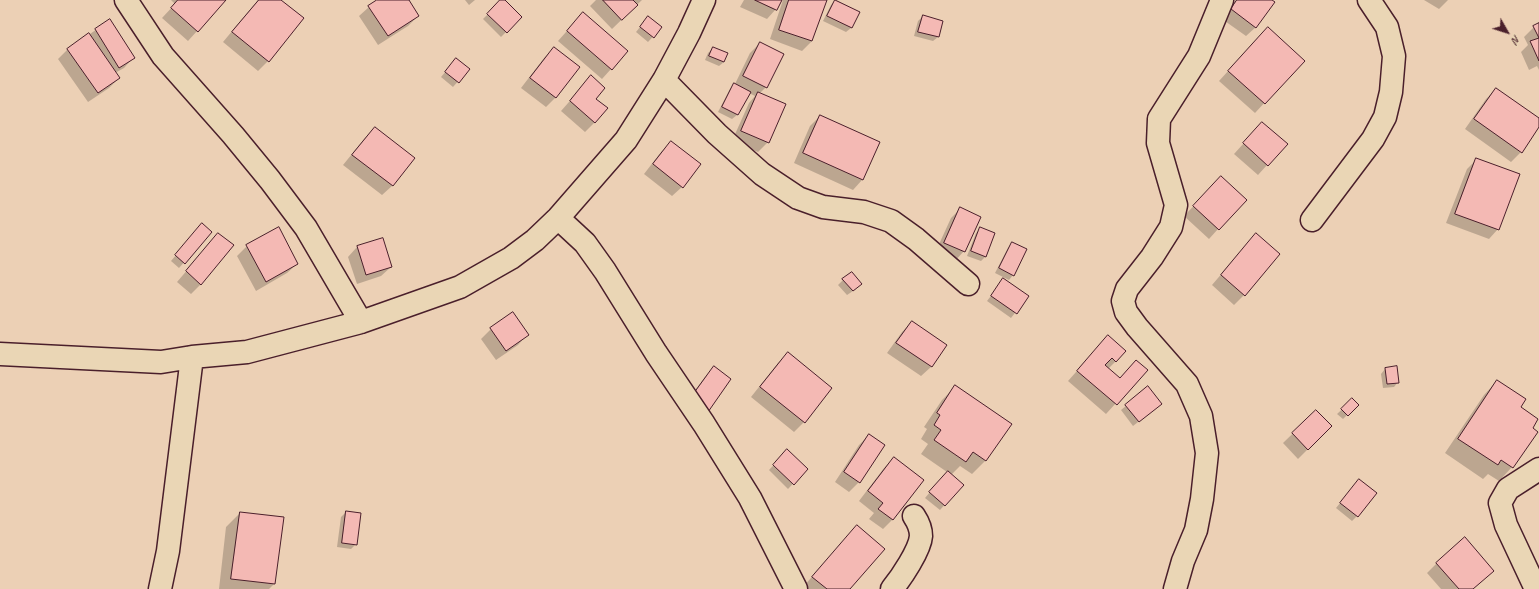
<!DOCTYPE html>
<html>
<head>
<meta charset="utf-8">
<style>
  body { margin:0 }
  #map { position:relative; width:1539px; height:589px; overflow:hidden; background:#ecd0b5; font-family:Caveat,sans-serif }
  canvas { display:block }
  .north { position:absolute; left:1487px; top:12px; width:40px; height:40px; -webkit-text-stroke:3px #ead6b5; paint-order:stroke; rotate:129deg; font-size:11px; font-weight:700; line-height:16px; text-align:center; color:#4a1f2b }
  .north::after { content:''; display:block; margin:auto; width:14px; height:18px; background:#4a1f2b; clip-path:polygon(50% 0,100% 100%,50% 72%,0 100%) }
</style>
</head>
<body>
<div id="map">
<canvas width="1539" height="589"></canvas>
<div class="north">N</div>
</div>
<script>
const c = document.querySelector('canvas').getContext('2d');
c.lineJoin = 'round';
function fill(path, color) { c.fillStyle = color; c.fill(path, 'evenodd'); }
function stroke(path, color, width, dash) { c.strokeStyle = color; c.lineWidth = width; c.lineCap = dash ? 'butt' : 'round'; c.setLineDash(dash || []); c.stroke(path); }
fill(new Path2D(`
  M171,0H225L188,41L162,18L175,4Z
  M258,0H280L303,19L268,61L258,71L223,42Z
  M379,0H408L418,16L408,26L378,45L359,16L369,7Z
  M465,0H475L469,5Z
  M502,0H504L521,17L501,37L483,19Z
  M596,0H642L612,29L590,6Z
  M744,0H781L776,9L767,19L740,7Z
  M783,0H826L812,41L802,51L770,39Z
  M836,0L859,12L851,28L846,32L823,21L831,5Z
  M1236,0H1271L1256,27L1246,36L1222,19Z
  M1424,0H1448L1439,9Z
  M923,16L942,21L938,37L933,41L914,36L918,21Z
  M110,20L133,58L124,68L115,73L119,78L109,88L88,102L58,59L67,50Z
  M644,22L661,28L648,42L636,32Z
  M574,23L611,69L602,79L558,41Z
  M1539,25V70L1537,66L1529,70L1521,52L1528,45L1524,37L1534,27Z
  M1258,38L1303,61L1255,113L1219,81Z
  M760,43L766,87L760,93L768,142L758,152L732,141L749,103L755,96L749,93L737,115L732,119L718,112L730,89L735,84L750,53Z
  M713,48L724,62L719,66L705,60L708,53Z
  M554,49L556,97L546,107L521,88L544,58Z
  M452,64L469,69L453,87L441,77Z
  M591,77L595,122L585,132L561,111Z
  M1496,89L1539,119V126L1521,152L1511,162L1465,129L1486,99Z
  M820,116L879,142L862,180L853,190L794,163L810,126Z
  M375,128L414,158L392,186L382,195L343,165L365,138Z
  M1253,133L1286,144L1258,175L1234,154Z
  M671,143L682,187L672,196L644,174L661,152Z
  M1477,159L1498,229L1489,239L1446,223L1467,169Z
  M1212,187L1218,229L1209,239L1184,216Z
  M960,209L964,251L955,261L935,253L951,218Z
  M198,229L211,232L179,268L171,261Z
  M980,229L986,256L981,261L967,256L976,233Z
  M218,234L201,284L191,294L177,282Z
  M382,239L391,267L381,276L357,284L348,257L357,247Z
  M1013,243V275L1009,280L995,273L1008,248Z
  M1247,244L1244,295L1234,305L1212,285Z
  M247,246L297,264L287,273L256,291L237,256Z
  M843,280L856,289L847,295L838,285Z
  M1003,280L1028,296L1011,318L987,301Z
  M912,322L946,346L931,367L921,376L887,353L902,332Z
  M491,329L527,335L518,345L496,360L481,339Z
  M1108,336L1116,361L1108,369L1120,379L1146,370L1106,414L1068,381Z
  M788,354L804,422L794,432L751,397L778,363Z
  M714,368L730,379L681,409L705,377Z
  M1385,369L1398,382L1394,387L1383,388L1381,374Z
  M1497,381L1519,408L1512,467L1499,481L1488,474L1483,479L1445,453L1484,395Z
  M956,386L986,460L972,474L960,466L951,475L962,485L940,510L925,498L947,472L921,454L928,444L921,439L927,429L924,427L942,400Z
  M1148,388L1156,408L1133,426L1121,410Z
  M1352,400L1357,405L1343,419L1337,414Z
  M1316,411L1331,426L1298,459L1283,443Z
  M869,435L859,482L849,492L835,482L859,445Z
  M787,451L807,469L788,489L769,470Z
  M894,458L893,519L883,529L869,519L874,513L859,501L884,468Z
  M1359,480L1357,516L1352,521L1336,508Z
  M346,512L356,544L351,549L337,547L341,517Z
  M240,513L274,584L269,589H219L226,527Z
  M848,536L849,589H806L803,587Z
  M1437,563L1493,571L1473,589H1441L1427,573Z`), '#0003');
const building = new Path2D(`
  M178,0H226L198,32L171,8Z
  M259,0H281L304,18L269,62L232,32Z
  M377,0H409L419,16L388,36L368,6Z
  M500,0H505L522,17L507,33L487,14Z
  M603,0H633L638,5L622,20Z
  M755,0H782L777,10Z
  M789,0H827L812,41L779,30Z
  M835,0L860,12L852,28L827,16Z
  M1237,0H1272L1275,2L1256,28L1231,9Z
  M583,12L628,51L612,70L567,31Z
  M923,15L943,21L939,37L918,32Z
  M648,16L662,27L654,38L640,27Z
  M110,19L135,58L119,68L95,29Z
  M1539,23V61L1530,41L1539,38L1533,26Z
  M1268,27L1305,61L1265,104L1228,71Z
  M89,33L120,78L98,93L67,49Z
  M760,42L784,54L767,88L743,76Z
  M554,47L580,67L556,98L530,78Z
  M713,47L728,53L724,62L709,56Z
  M456,58L470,69L459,83L445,72Z
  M591,75L605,88L596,99L608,108L595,123L570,101Z
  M734,83L751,92L738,115L722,107Z
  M1496,88L1539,118V127L1522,153L1474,119Z
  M758,92L786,104L769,143L741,131Z
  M820,115L880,142L863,180L803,153Z
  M1262,122L1288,144L1268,166L1243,143Z
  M375,127L415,158L393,186L352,155Z
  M671,141L701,164L683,188L653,164Z
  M1476,158L1520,174L1499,230L1455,214Z
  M1221,176L1247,200L1219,230L1193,206Z
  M960,207L981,217L965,252L944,243Z
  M202,223L212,232L185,264L175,255Z
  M279,227L298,264L266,282L246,245Z
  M980,227L995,233L986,257L971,251Z
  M218,233L234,245L201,285L186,271Z
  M1256,233L1280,254L1245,296L1221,275Z
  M383,238L392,267L366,275L357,246Z
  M1012,242L1027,249L1014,276L999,268Z
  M852,272L862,284L853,291L842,279Z
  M1003,278L1029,296L1017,314L991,296Z
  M513,312L529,335L506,351L490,328Z
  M912,321L947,345L932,367L896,343Z
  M1108,335L1126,351L1116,362L1112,358L1105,365L1120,378L1136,360L1148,370L1117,405L1077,371Z
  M788,352L832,388L805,423L760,387Z
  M714,366L731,379L708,412L690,399Z
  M1397,366L1399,383L1387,384L1385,368Z
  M1497,380L1526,399L1521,407L1538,419L1533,428L1538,432L1513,468L1501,460L1498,465L1458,439Z
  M955,385L1012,424L986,461L973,452L966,462L934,440L941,430L934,425L940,415L937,413Z
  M1148,386L1162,404L1139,422L1125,405Z
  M1352,398L1359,405L1348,416L1341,409Z
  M1316,410L1332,426L1308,450L1292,433Z
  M869,434L885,445L860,483L844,472Z
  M787,449L808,469L794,485L773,465Z
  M894,457L924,480L893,520L878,509L883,503L868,491Z
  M948,471L964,485L945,506L929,492Z
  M1359,479L1377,493L1358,517L1340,503Z
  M346,511L361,513L357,545L342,543Z
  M240,512L284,517L275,584L231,579Z
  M857,525L885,549L850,589H827L812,577Z
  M1465,537L1494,571L1473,589H1459L1436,563Z`);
fill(building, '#f4b9b4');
stroke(building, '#4a1f2b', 1);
const minor = new Path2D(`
  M126,0L163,56L233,135L270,180L306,228L361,322
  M664,80L717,134L762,174L798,198L823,207L864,212L891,221L916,239L968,284
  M558,218L585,243L605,271L656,353L704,424L750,498L796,589
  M1312,220L1373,139L1385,117L1391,92L1394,56L1387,27L1369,0
  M0,354L161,362L192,357L247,352L361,322L460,287L511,258L535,240L558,218L626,140L664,80L689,33L704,0
  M160,589L168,551L192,357
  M892,589C901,578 920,550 921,536C921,528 918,522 914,516
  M1175,589L1183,561L1196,530L1202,499L1207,453L1201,416L1187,384L1137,327L1126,312L1123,301L1127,289L1152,257L1171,227L1176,205L1158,143L1159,119L1199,56L1222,0
  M1536,589L1506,525L1500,503L1508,489L1539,469`);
stroke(minor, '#4a1f2b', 25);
stroke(minor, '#ead6b5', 22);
</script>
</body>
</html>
